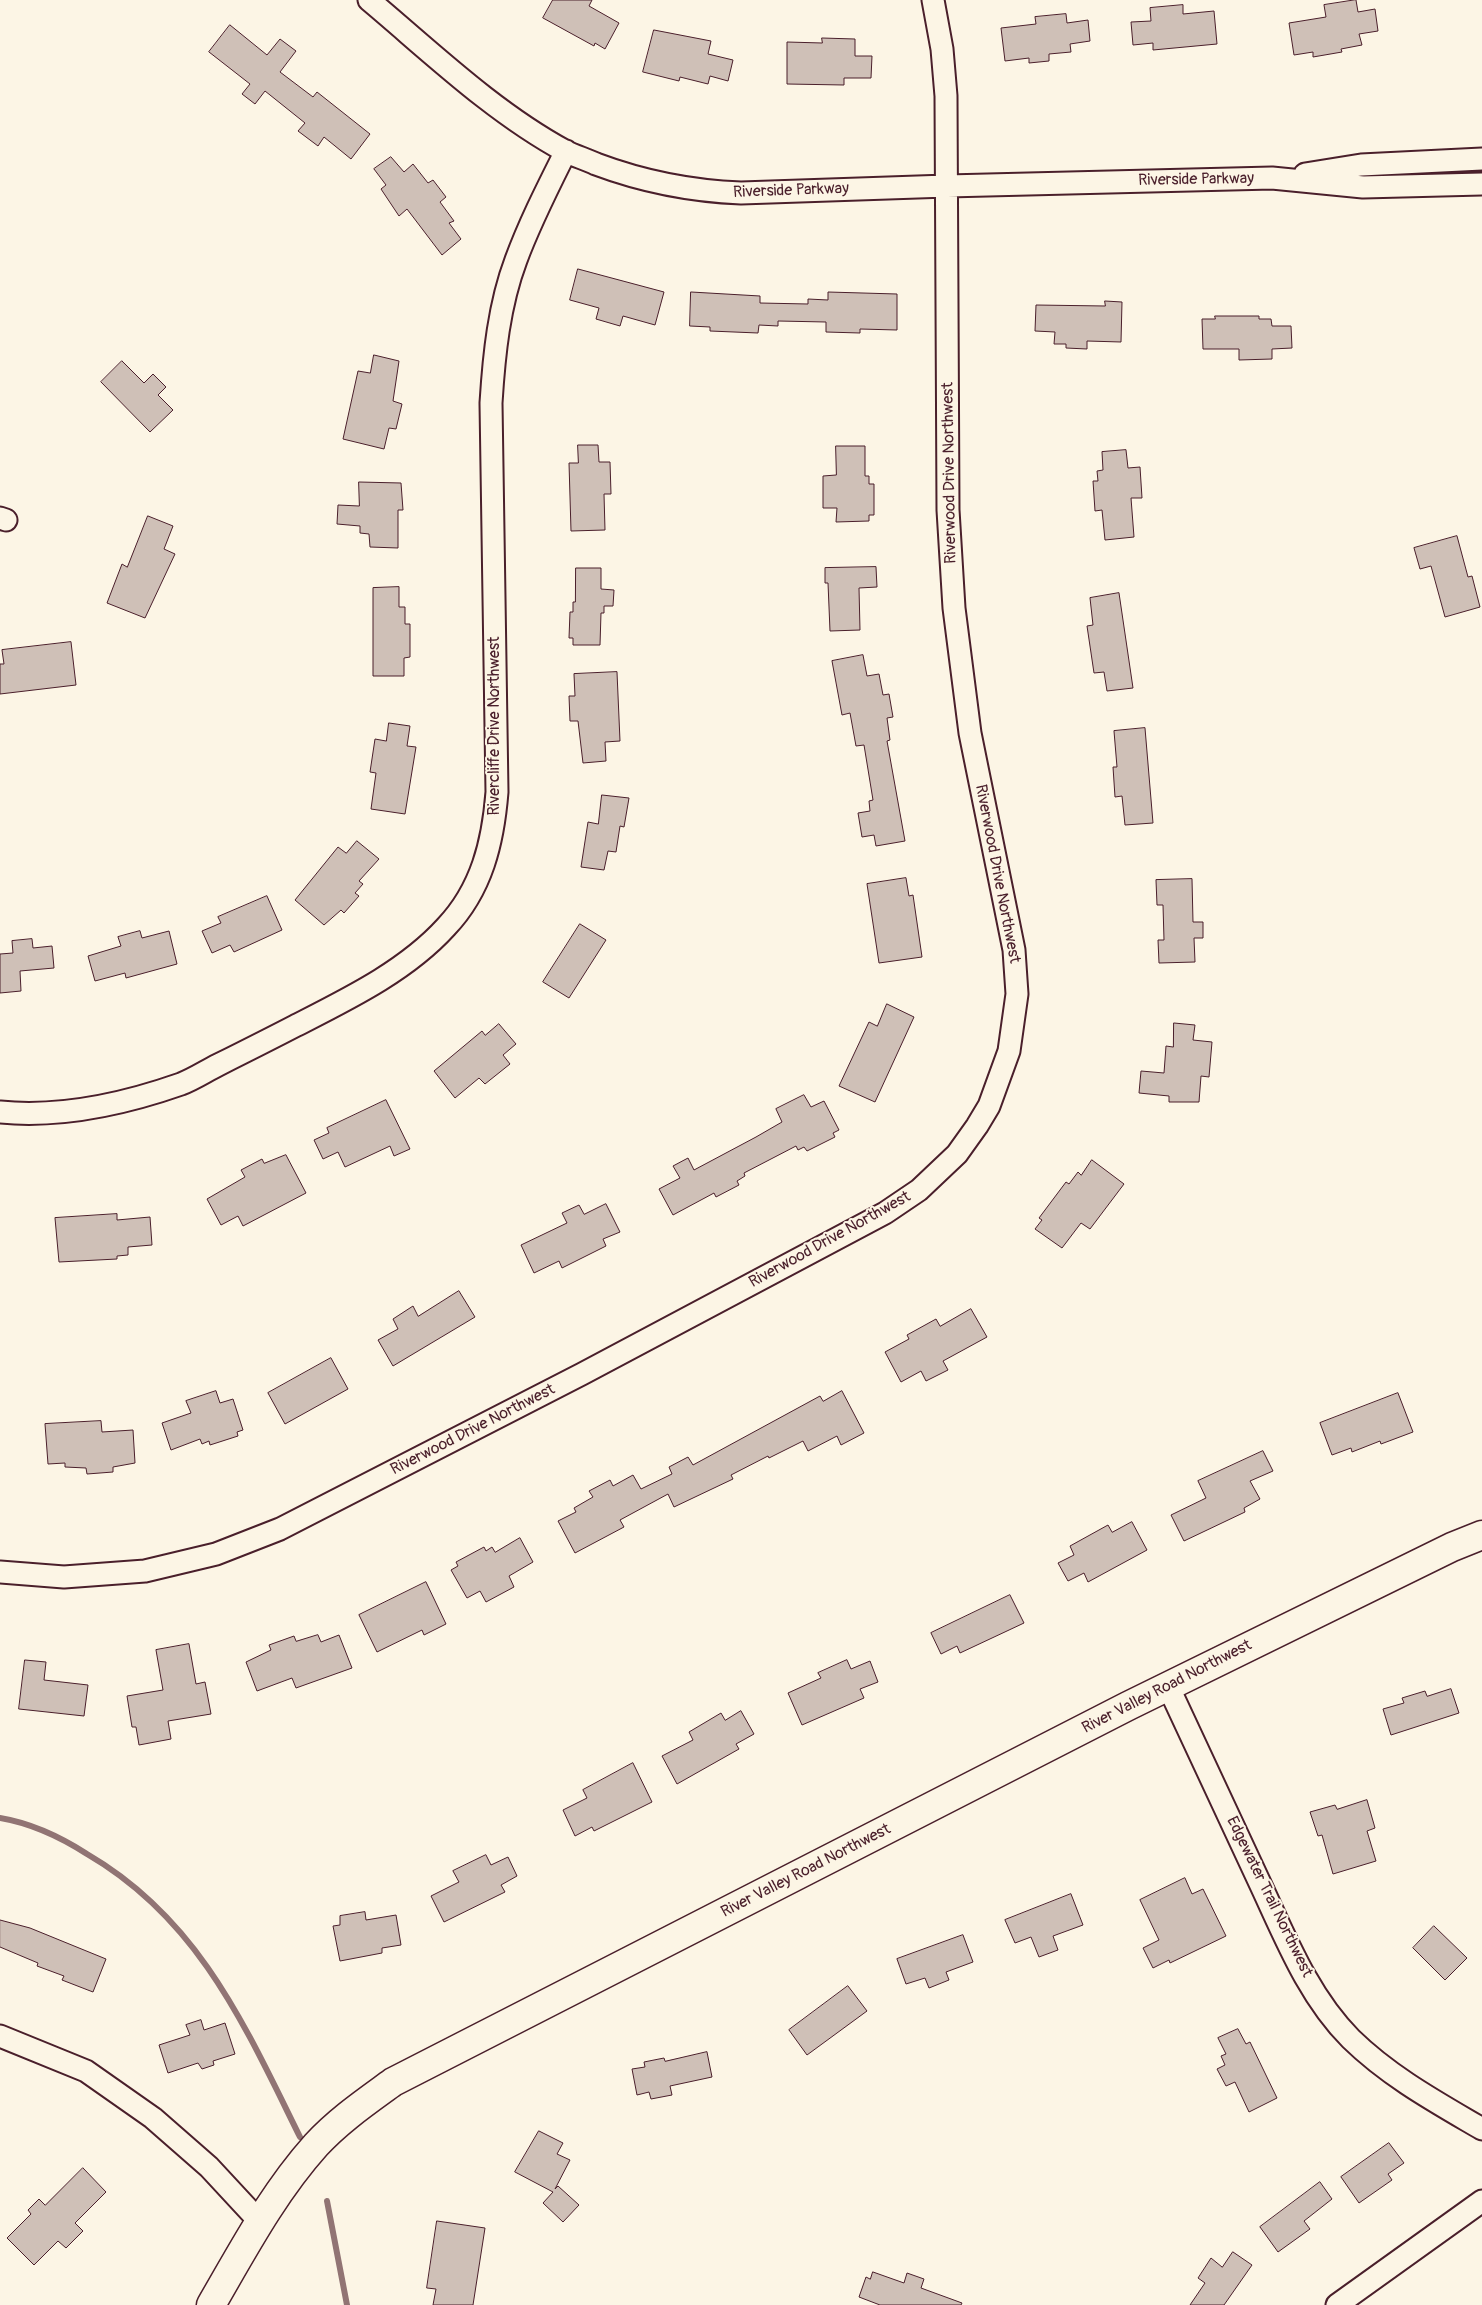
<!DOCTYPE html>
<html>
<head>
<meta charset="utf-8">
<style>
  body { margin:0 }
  canvas { display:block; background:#fcf5e5 }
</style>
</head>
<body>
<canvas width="1482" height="2305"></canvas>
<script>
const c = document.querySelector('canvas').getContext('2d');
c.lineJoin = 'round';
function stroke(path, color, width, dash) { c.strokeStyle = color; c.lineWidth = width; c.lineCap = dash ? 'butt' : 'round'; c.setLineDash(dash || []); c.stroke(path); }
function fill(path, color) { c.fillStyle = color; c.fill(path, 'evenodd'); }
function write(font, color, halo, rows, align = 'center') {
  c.font = font + ' Pangolin,sans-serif'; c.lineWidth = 4; c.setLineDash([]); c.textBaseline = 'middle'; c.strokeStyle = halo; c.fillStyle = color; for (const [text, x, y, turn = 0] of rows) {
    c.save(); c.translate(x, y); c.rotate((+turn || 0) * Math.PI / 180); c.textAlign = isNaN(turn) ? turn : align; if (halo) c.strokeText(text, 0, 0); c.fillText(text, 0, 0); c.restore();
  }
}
stroke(new Path2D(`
  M0,1818C30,1823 62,1838 87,1854C199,1919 245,2026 300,2137
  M327,2201L347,2305`), '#917474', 6);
const building = new Path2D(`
  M553,0H592L589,6L619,23L605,49L595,43L594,46L543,18Z
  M1356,0L1358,12L1375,9L1378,31L1359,34L1362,45L1341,49L1342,52L1313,57V52L1294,55L1289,23L1326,17L1324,5Z
  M1183,5V14L1214,11L1217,44L1153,50V43L1133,45L1131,22L1151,21L1150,8Z
  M1066,14L1067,23L1088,20L1090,41L1070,44L1071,52L1049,54V61L1029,63V58L1005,61L1001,28L1036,24L1035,17Z
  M230,25L267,55L280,39L296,51L280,72L313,97L317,92L370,134L351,159L324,137L318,146L298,131L305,123L265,91L255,104L242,94L250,84L209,52Z
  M654,30L711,41L708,54L733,60L728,81L710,76L708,84L680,77L679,81L643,72Z
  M822,38L855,39V56H872L871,78H844V85L787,84V42L822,43Z
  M391,157L404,172L413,164L428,183L433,180L446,197L440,202L454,221L449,223L461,239L442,255L407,209L399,216L381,189L386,185L374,169Z
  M578,269L664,292L655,325L623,316L620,326L596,319L599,308L570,300Z
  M691,292L760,296V303L808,304V299L828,300V292L897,294V330L860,329V333L826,332V322L778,321V326L759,325L758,333L710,331V327L690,326Z
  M1105,301L1122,302L1121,342L1087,341V349L1066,348V344H1054L1055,332L1035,331L1036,305L1105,306Z
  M1215,316H1259V319H1271L1272,326H1291L1292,348L1272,349V359L1239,360V349H1203L1202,319H1215Z
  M374,355L399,361L393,401L402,404L396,429L389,428L384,449L343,439L358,371L370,373Z
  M122,361L144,383L153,374L166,387L158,395L173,410L150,432L101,382Z
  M578,445H598L599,462H610L611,494H604L605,530L571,531L569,463H578Z
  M836,446H865V476H869V484H874V515H869V521L836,522L837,508H823V476L836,475Z
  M1126,450L1128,468L1140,467L1142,498H1131L1134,537L1105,540L1102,510L1095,511L1093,481H1098L1097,471L1103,470L1102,452Z
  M359,482L401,483L403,510H398V548L370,547L369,534L360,533V526L337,524L338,505L359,506Z
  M148,516L173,526L164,549L175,554L145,618L107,603L122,564L127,567Z
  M1457,536L1468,577L1472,576L1480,607L1445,617L1431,566L1420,569L1414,548Z
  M876,567L877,587L859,588L860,630L830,631L828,583H825V568Z
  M576,568H601V589L614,590L613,606H604V613H601L600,645H573V638H569L570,612H573V602H575Z
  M399,587V607H405V624H410V657L404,658V676H373V588Z
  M1119,593L1133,688L1107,691L1104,672L1094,673L1087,626L1093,625L1090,598Z
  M71,642L76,685L0,694V664H4L2,650Z
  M863,655L867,676L879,674L883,695L889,694L893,717L887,718L890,740L887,741L905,841L876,846L874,835L862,837L858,813L870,811L869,801L873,800L864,745L856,746L850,713L842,715L832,661Z
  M617,672L620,741L605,742L606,761L583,763L578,721H570L569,696H575L574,674Z
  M389,723L410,726L407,746L416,747L405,814L371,809L376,773L370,772L375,739L386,741Z
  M1145,728L1153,823L1125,825L1122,796L1115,797L1113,767H1117L1114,731Z
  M602,795L629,798L624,827L620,826L616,852L608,851L604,870L581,867L588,822L598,824Z
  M357,841L379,859L359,881L363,884L355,893L359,896L344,913L341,910L324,925L295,900L338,847L346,853Z
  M906,878L909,896L913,895L922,957L879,963L867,884Z
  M1192,879L1193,922H1203V938H1194L1195,962L1159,963L1158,940H1164L1163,905H1157L1156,880Z
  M267,896L282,930L234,952L230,945L212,953L202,931L221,923L218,917Z
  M580,924L606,940L569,998L543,982Z
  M140,931L142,938L169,931L177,964L126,978L125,973L95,981L88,956L121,946L118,937Z
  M32,939L33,948L52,946L54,968L20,971L21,991L0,993V954L13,953L12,941Z
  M887,1004L914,1017L875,1102L839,1086L869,1022L877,1026Z
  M1174,1023L1195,1025L1193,1040L1212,1042L1209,1077L1201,1076L1199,1102H1169V1096L1139,1093L1141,1071L1164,1073L1166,1046L1173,1047Z
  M499,1024L516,1044L503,1055L510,1064L485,1084L479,1078L455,1098L434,1071L482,1031L485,1035Z
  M804,1095L811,1107L824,1101L839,1130L833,1133L835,1137L807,1151L804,1147L798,1150L796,1146L744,1173L745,1176L737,1181L739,1185L716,1197L714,1193L673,1215L659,1189L680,1178L673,1166L688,1158L694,1170L756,1137L782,1122L776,1109Z
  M386,1100L410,1149L394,1156L390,1146L345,1167L338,1152L323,1159L314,1140L329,1133L327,1128Z
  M286,1155L306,1193L243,1226L238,1216L221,1225L207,1199L245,1177L241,1170L262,1159L264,1163Z
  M1092,1160L1124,1184L1090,1229L1081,1223L1062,1248L1035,1229L1042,1220L1039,1218L1066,1182L1069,1184L1078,1172L1081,1175Z
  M606,1204L620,1232L603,1239L606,1246L562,1268L559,1261L534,1273L521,1245L567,1223L562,1213L579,1205L584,1214Z
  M117,1214V1220L150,1217L152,1245L128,1247V1255L117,1256V1259L59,1262L55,1218Z
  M459,1291L475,1317L393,1366L378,1340L398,1329L393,1319L413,1306L418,1316Z
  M971,1309L987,1337L943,1361L948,1370L926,1381L921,1371L901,1382L885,1352L909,1339L907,1335L936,1319L940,1326Z
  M331,1358L348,1389L285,1424L268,1393Z
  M216,1391L220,1403L233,1399L243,1430L237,1432L238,1436L210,1445L209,1441L202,1444L200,1439L171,1450L162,1423L191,1413L186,1401Z
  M842,1391L864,1433L841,1445L837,1436L808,1451L803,1441L769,1458L768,1456L731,1475L733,1479L674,1507L668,1494L620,1520L624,1527L575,1553L558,1521L576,1512L574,1508L593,1497L589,1491L610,1480L613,1486L633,1475L641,1489L672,1474L669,1467L688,1457L693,1465L820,1396L823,1401Z
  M1398,1393L1413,1432L1381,1444L1380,1441L1352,1452L1351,1448L1332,1455L1320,1423Z
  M101,1421L102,1432L133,1430L135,1463L113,1467V1472L87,1474L86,1468L65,1467V1463L48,1464L45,1424Z
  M1263,1451L1273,1471L1250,1481L1260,1499L1244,1508L1245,1512L1184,1541L1171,1515L1206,1498L1198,1481Z
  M1132,1522L1147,1550L1088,1582L1084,1573L1068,1581L1058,1563L1074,1555L1070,1546L1108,1525L1112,1532Z
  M520,1538L533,1562L509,1576L514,1587L486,1602L480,1591L467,1598L451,1570L458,1566L456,1562L484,1547L486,1551L492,1547L495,1552Z
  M426,1582L446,1624L424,1635L422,1630L377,1652L359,1615Z
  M1010,1595L1024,1623L960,1653L957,1646L941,1654L931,1633Z
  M318,1635L321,1642L339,1635L352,1668L296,1688L292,1678L257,1691L246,1662L271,1650L269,1645L294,1636L296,1641Z
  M189,1644L196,1684L205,1682L211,1714L168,1721L171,1739L139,1745L136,1727H132L127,1696L163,1690L156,1650Z
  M25,1660L46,1662L44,1680L88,1685L84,1716L19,1709Z
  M847,1660L851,1669L870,1661L878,1682L860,1689L864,1698L802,1725L788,1693L821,1678L818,1673Z
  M1451,1689L1459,1713L1391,1735L1383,1709L1404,1703L1402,1698L1425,1691L1427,1696Z
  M741,1711L754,1734L736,1744L739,1749L677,1784L662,1756L693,1740L689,1732L721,1713L725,1720Z
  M633,1763L652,1802L594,1831L592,1827L575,1836L563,1810L587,1798L583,1790Z
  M1367,1800L1375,1828L1367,1831L1376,1861L1333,1874L1322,1835L1318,1836L1310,1812L1335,1805L1337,1809Z
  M486,1855L491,1865L508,1857L517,1876L501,1885L505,1892L444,1922L431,1896L459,1882L453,1871Z
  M1185,1878L1192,1894L1203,1889L1226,1936L1170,1963L1169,1960L1153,1968L1143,1948L1159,1940L1140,1900Z
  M1071,1894L1083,1925L1053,1936L1058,1950L1039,1957L1031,1937L1015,1943L1005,1920Z
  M365,1912L366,1920L396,1915L401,1945L382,1948V1953L340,1961L333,1926L340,1925V1916Z
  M0,1920L30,1928L106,1959L93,1992L62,1980L64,1976L37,1966L38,1963L0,1947Z
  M1434,1926L1467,1958L1445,1980L1413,1948Z
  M963,1935L973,1962L946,1972L949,1980L929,1988L925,1978L906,1984L897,1959Z
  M848,1986L867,2011L807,2055L789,2030Z
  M201,2020L204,2030L225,2023L235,2054L213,2061L214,2065L202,2069L198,2063L168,2073L159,2045L190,2035L186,2025Z
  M1238,2029L1246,2044L1250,2042L1277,2098L1249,2112L1235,2082L1226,2086L1217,2069L1225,2065L1221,2056L1226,2054L1218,2038Z
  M707,2052L712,2077L670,2086L672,2095L651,2099L649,2092L637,2095L632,2069L645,2067L644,2062L664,2058L665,2061Z
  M539,2131L563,2143L557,2154L570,2160L555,2189L558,2186L579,2205L563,2222L543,2203L553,2192L515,2172Z
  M1389,2143L1404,2163L1388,2174L1392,2180L1359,2203L1341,2177Z
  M83,2168L106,2192L75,2223L83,2231L66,2248L58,2241L34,2265L7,2238L31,2214L28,2210L39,2199L45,2205Z
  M1320,2182L1332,2199L1304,2221L1310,2229L1278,2252L1260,2227Z
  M437,2221L485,2228L473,2305H433L436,2289L427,2288Z
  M1233,2252L1252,2265L1224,2305H1190L1205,2283L1198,2278L1211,2258L1222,2267Z
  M873,2272L904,2283L907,2273L924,2279L921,2288L962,2303L961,2305H880L859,2297L866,2277L870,2279Z`);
fill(building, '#cfc0b7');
stroke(building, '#4a1f2b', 1);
const street = new Path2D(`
  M369,0C431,52 493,112 565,151C574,156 586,159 596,164C644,182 690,191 741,193L947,186L1272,178L1363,187L1482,184
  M1305,174L1361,165L1482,159
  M0,518L6,520
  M0,1112C61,1118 124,1104 181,1084C194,1079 206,1071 218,1065C244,1052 270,1039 295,1026C348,999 406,971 446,927C482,889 493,842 497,792L491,403C494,355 499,305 516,260C530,222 548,187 566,151
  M0,1572L64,1577L145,1571L216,1554L280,1529L582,1374L885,1213L919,1190L957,1154L977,1126L989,1106L1009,1051L1017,994L1014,950L970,733L954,608L948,510L946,96L942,49L933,0
  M1168,1686C1198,1750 1228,1815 1258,1879C1284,1934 1307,1995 1351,2039C1390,2077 1436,2102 1482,2129
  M0,2036L86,2071L153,2118L209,2167L260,2222
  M1337,2305L1482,2201`);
const secondary = new Path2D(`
  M211,2305C243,2250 273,2193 316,2145C339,2120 367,2101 393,2082L1128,1706L1452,1547L1482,1535`);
stroke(street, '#4a1f2b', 25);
stroke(secondary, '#4a1f2b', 31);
stroke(street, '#fcf5e5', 21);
stroke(secondary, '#fcf5e5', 28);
write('16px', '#4a1f2b', '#fcf5e5', [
  ["Riverside Parkway",1196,180,-1],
  ["Riverside Parkway",791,191,-2],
  ["Riverwood Drive Northwest",950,473,-91],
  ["Rivercliffe Drive Northwest",495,726,-90],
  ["Riverwood Drive Northwest",997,874,79],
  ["Riverwood Drive Northwest",830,1240,-29],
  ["Riverwood Drive Northwest",473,1430,-27],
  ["River Valley Road Northwest",1167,1687,-27],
  ["River Valley Road Northwest",806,1871,-27],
  ["Edgewater Trail Northwest",1269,1897,64]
]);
</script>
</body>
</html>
